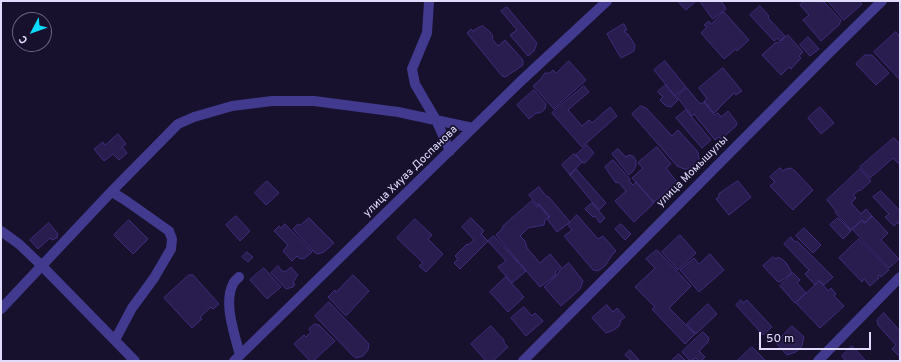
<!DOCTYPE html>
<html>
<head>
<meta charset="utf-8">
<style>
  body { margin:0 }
  #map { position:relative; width:901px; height:362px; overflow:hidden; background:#17112d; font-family:Overpass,sans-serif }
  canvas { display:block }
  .frame { position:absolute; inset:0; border:2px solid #e2ddff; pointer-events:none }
  .north { position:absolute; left:12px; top:12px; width:40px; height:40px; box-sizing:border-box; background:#17112d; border:1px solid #686381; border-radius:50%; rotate:229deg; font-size:11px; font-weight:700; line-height:16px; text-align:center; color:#e2ddff }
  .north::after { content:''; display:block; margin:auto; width:14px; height:18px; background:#09dbff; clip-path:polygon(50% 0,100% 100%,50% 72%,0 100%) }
  .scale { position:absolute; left:759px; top:332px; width:112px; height:18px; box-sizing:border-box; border:2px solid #e2ddff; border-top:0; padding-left:5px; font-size:12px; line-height:14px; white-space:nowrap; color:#e2ddff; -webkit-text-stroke:3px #17112d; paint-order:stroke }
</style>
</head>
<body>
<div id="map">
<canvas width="901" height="362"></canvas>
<div class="frame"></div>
<div class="north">С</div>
<div class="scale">50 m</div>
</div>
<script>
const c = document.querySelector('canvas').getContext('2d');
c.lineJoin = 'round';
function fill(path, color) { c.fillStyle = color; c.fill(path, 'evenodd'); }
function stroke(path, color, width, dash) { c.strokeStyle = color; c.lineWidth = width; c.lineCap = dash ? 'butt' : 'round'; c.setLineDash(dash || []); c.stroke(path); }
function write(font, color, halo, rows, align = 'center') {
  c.font = font + ' Overpass,sans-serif'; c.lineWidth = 3.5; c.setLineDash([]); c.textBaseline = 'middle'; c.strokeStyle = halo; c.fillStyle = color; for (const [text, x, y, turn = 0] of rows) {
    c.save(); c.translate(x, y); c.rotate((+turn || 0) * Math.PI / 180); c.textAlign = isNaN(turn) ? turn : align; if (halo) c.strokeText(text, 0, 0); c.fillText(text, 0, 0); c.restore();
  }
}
const building = new Path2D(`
  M678,1H694L695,2L686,10Z
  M700,1H721L726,9L713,19Z
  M805,1L824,2L841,20L839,25L821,41L803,20L809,15L800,5Z
  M828,1H859L862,4L844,20Z
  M760,6L769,16L768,18L785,36L780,41L778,38L774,41L750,15Z
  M507,7L537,43L534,51L528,56L510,35L517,30L501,11Z
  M724,12L749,40L737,51L736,49L724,59L701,33L707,27L704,25L709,21L711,24Z
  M624,24L627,30L624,31L627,34H628L635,45L634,51L621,58L607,34Z
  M483,26L490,32L493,36L492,39L498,46L505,40L523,60V65L507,76L505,77L502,76L467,33L471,29L473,31L479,27Z
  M896,32L900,37V80L874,52Z
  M788,35L803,52L799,56L801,58L791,69L789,67L781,75L762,55L775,43L780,42Z
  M808,37L819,49L810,56L800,45Z
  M865,55H872L889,73L876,85L856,64Z
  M569,61L586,80L554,109L533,86L540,80L545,73H550L553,70L556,73Z
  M665,61L686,87L675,96L654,70Z
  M723,68L742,91L736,95L734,93L714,113L704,101L707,99L699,88Z
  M665,85L678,100L671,107L666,106L660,100L663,97L658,92Z
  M584,86L589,92L568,110L582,126L589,120L592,123L610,107L617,116L582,147L552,113Z
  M687,88L700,104L704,102L714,115L718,113L721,117L728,111L737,123L736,126L721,139L719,137L715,140L694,114L692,116L677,97Z
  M534,90L546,104L545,109L540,113H536L529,119L517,105Z
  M641,106L646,108L672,136L678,130L698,152L699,160L695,165L689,169H684L677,166L632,114Z
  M820,107L834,123L821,134L808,118Z
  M686,110L711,140L702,148L676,118Z
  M118,134L126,144L122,147L127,153L119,160L113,154L104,161L94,149L103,142L105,145Z
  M894,138L900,144V165L893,158L870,178L860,167Z
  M587,145L594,153L585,163H583L576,155Z
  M657,147L671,164L666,168L677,182L654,202L632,178L643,168L638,163Z
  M618,149L626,157L629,155L633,156L636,160V165L634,170L629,175L612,154Z
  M574,154L582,162L570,175L562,165Z
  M613,160L630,179L629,181L633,185L636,182L654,203L634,222L615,201L626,191L618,182L616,183L605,167Z
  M780,168L783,171L786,169L791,168L795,171L813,190L793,210L770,186L775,182L770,177Z
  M576,169L606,203L599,210L570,175Z
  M860,169L871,181L860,191L859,190L853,195L856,198L851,203L861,214L866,209L872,216L865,223L862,220L851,230L835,212L836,211L827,200Z
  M267,181L279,193L266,205L255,193Z
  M738,181L751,197L729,215L716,199L719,197V194Z
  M539,187L547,197L548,196L570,222L557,232L547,219L550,217L539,204L537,205L529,195Z
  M881,191L900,211L899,224L898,222L894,226L885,217L889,214L873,197Z
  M532,201L537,207L539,205L549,217L545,220L544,225L528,228L520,236L525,241L527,248L540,263L550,254L561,267L556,271L555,276L540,287L496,235L502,229L503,226Z
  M592,203L605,218L600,223L595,216L593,217L585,209Z
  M577,215L598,239L603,236L616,251L612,255L605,266L598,271L593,270L564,236L572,230L568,225Z
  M236,216L250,231L240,241L226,225Z
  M872,216L888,233L881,240L899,259L889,268L852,229L862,220L864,223Z
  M309,218L334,243L324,252L318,254L314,252L293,229L298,224L300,225Z
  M471,218L484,231L481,234L488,241L460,269L454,263L458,259L455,256L467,244L468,245L474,240L462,227Z
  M838,218L851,231L843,239L830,225Z
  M415,219L432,235L428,239L443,254L426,272L419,266L423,263L397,238Z
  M129,220L148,239L133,254L114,235Z
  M49,223L58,234L57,238L52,240L50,238L38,249L30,240Z
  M285,224L312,252L305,258L300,259L297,256L292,261L283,251L288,245L274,231L279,226L281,228Z
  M621,224L631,234L625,240L615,229Z
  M804,228L821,245L813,253L796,236Z
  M680,235L696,253L678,270L662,252Z
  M494,236L526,271L512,283L498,267L506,261L488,241Z
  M791,237L795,242L797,241L833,277L824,285L819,281L815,285L805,274L809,270L784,244Z
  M859,239L889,270L881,277L879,275L878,277L879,278L870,286L864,279L862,282L839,258Z
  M657,250L691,286L669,308L695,334L685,344L652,309L655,307L635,287L655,268L646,259Z
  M247,252L253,257L248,262L242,257Z
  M710,254L724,270L699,292L680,270L694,258L699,264Z
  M773,257L776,259L778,257L783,260L787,264L792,273L780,282L777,281L763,266Z
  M569,263L583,281L580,289L561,306L544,287L557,275L560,270Z
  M278,266L282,271L285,272L291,267L298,275L293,282L295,284L293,287L286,289L271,273Z
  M264,268L281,287L267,299L250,280Z
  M793,273L800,280L797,283L806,293L795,303L780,286Z
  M189,275H193L219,304L213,309L211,307L200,317L202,319L192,328L164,298Z
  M353,275L369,291L347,315H345L328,297L335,290L336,292Z
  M506,277L524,297L508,312L490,292Z
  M820,281L828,291L831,288L836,294L834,296L844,306L820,328L796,303Z
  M741,300L743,303L747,300L772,327L763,335L736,305Z
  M329,302L369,344L368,350L363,356L356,358L352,355L315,316Z
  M708,304L717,314L696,334L687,324Z
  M607,305L613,312L617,308L625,317L621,320L619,326L614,330L606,333L592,318Z
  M524,307L532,316L535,313L543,321L526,336L511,318Z
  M884,313L900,331V357L892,349L896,345L878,325L877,320Z
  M315,324L319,325L335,341L313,361H310L294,344L304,335L306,337L311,332L309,329Z
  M491,326L504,340V343L508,347L493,361H486L471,344Z
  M792,326L804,337L802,346L796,352L787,355L776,343Z
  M703,332L709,338L708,342L699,351L705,357L701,361H699L696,358L690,361L682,352Z
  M852,346L866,361H846L842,356Z
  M752,347L766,361H737Z
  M630,350L639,360L638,361H632L625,355Z
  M679,354L686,361H671Z`);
fill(building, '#291c4f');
stroke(building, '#402d7c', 1);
stroke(new Path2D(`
  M429,2L427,33L412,69L415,84L436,120L450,151
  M112,192L125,200L169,231L172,239L171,249L154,278L132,308L115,340
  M1,231L19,244L42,266L135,361
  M239,277C237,279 234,281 233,284C223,303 235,336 240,355
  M1,309L113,190L178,124L194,117L232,106L272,101H314L398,112L473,128
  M234,361L521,81L607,1
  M523,361L827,55L882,1
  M818,361L900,277`), '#413a8e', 10);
write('11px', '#e2ddff', '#17112d', [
  ["улица Хиуаз Доспанова",411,172,-44],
  ["улица Момышулы",693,172,-45]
]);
</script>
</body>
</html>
